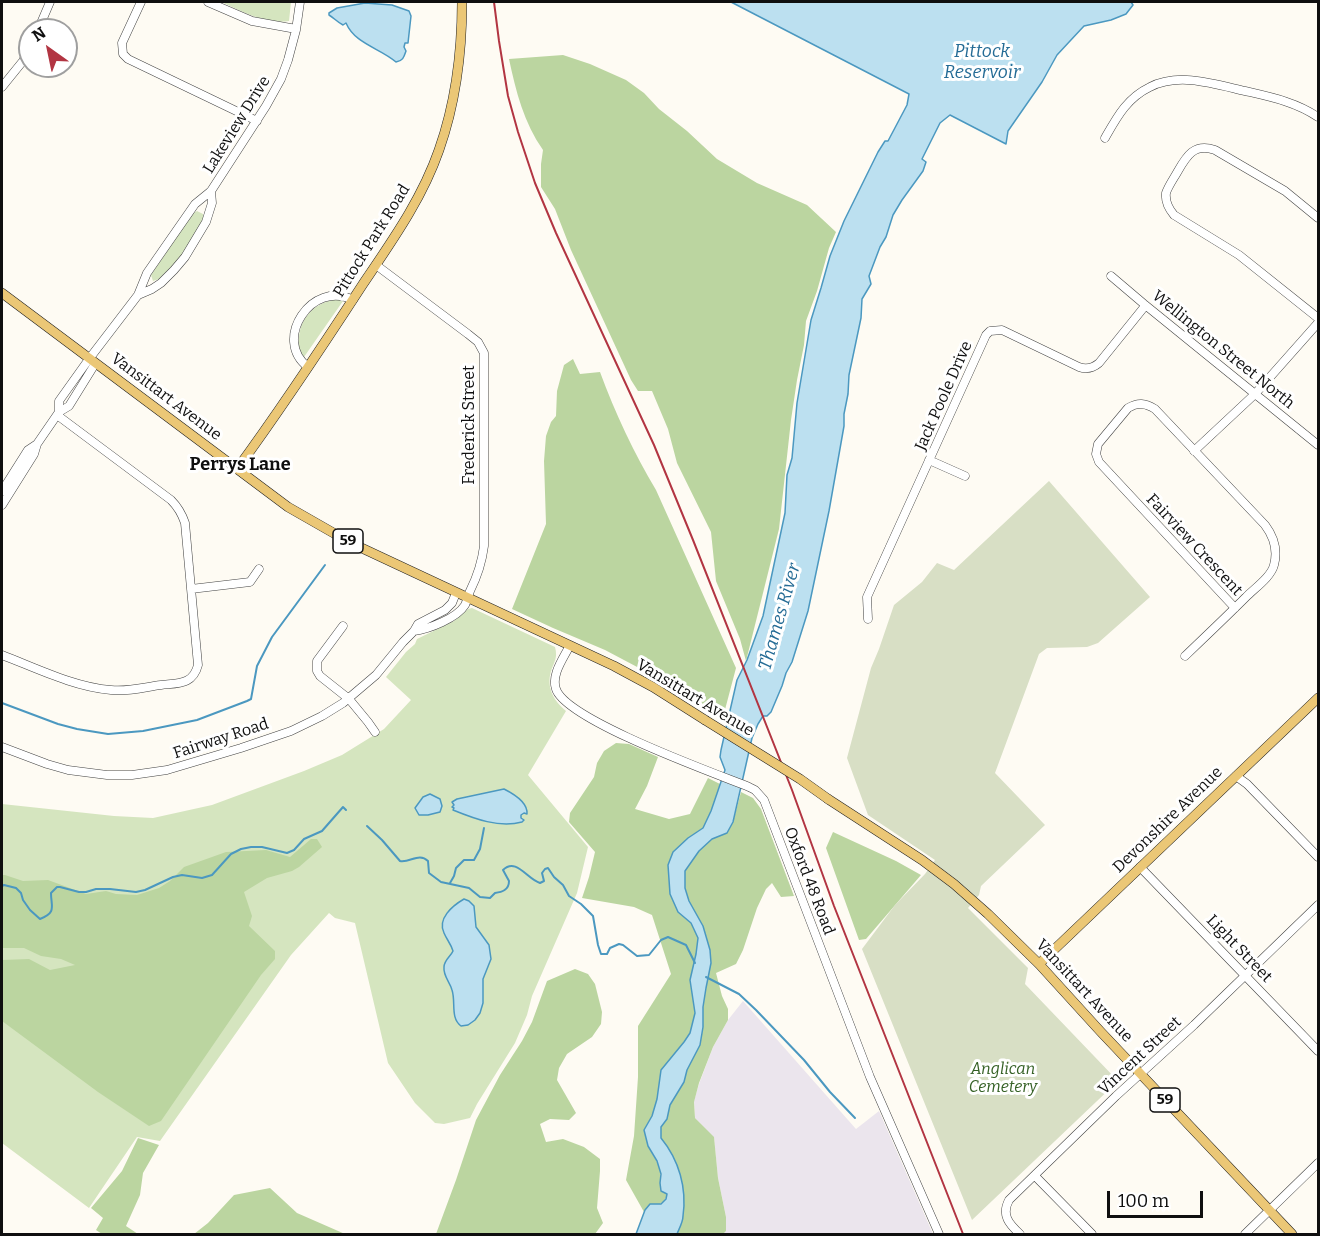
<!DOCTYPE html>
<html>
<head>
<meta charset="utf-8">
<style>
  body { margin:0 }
  #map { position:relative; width:1320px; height:1236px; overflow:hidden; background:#fefbf3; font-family:Bitter,serif }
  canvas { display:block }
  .frame { position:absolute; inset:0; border:3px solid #0f0f0f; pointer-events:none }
  .north { position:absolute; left:18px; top:18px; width:60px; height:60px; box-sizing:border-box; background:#fff; border:2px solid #9f9f9f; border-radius:50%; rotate:327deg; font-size:16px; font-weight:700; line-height:24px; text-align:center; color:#0f0f0f }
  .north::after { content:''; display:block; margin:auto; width:21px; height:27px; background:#b23542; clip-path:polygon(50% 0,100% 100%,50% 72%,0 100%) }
  .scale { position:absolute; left:1107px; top:1191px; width:96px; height:27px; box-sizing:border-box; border:3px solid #0f0f0f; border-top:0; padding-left:8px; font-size:18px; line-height:21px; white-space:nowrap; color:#0f0f0f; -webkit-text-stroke:4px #fff; paint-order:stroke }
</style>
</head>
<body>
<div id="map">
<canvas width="1320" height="1236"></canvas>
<div class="frame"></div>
<div class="north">N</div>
<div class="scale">100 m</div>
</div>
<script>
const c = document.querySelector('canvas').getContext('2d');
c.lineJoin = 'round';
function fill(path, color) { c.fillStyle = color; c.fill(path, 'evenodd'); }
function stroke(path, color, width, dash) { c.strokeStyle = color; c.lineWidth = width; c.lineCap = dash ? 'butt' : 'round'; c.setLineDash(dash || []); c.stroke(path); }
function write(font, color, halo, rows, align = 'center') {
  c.font = font + ' Bitter,serif'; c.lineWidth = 6; c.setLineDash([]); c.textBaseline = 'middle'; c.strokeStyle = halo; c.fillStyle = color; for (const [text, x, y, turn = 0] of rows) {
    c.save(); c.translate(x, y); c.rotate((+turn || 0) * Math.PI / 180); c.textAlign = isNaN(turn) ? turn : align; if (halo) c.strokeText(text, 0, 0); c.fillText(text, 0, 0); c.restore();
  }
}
fill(new Path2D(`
  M743,1001L856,1129L879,1111L933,1234H723L726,1231V1217L718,1178L714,1138L695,1118L694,1101L699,1084L713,1047L728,1020Z`), '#ebe5ed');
fill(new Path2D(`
  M221,2H291L289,21C265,25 242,11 221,2Z
  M197,211L203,214L204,218L201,226L176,263L159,279L153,281L151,275L192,214Z
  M337,299L343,301L304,357C299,351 298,345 299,338C300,317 316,302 337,299Z
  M472,608L555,647C558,658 554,662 551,671C546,688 554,701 566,711L528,775L588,847L577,893L532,996L527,1015L515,1043L477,1104L470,1118L444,1124L435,1123L415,1103L388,1063L355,923L335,918L329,913L291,955L160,1141L137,1137L89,1208L2,1143V804L114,816L153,818L212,805L304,771L342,755L384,729L411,700L386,677L406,652L415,644L417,639L454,621L468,609Z`), '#d5e5bf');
fill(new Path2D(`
  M563,55L590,64L626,80L644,93L659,109L687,131L717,159L757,183L807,205L836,232L829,248L817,291L806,321L804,345L797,380L791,420L779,529L746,661L740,639L716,581L711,532L677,463L668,429L652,391H638L631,380L571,250L555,209L541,187V164L543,150C524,123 516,92 509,59Z
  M573,359L580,374L600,372C615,413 634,453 656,490L736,668L722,721L675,687L605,650L553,628L512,609L546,524L544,461L546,436L551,422L556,416L557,391L564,365Z
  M616,743L629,744L658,757L647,786L635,809L669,819L690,814L708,778L720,784L711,811L703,828L688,838L674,852L678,912L691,923L698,938L696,954L690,980L695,1013L690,1033L684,1042L661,1070L657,1099L652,1116L644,1130C645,1135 646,1140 648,1145C654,1160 663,1165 660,1183L667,1194C665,1205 654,1206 645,1210L644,1212L626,1180L634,1136L638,1077V1026L671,974L652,915L634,907L582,898L589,877L595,852L569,822L570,813L594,777L597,763L604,751Z
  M741,792L753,798L761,809L794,896L781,897L772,883L766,889L757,908L743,950L736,964L716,973L722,996L728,1009V1020L713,1047L699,1083L694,1102L695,1118L714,1137L718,1178L726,1217V1231L723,1234H677L683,1217L661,1138V1127L667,1119L670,1105L684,1082L687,1070L700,1045L703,1027V1007L710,950L703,926L689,901L685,888V871L699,851L711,839L727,832L733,822Z
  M833,832L896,861L921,875L866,939L859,940L826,848Z
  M311,839H317L322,847L299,867L292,871L267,878L244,892L252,916L249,926L275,951V959L261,975L161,1121L149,1126L98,1092L2,1021V960L29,959L50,970L75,965L61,959L41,956L24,948H2V875H5L23,881L48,880L86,894L106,891L116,894L137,895L159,888L170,881L184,867L226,852L266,850L290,857Z
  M575,969L588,974L595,984L602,1012L601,1024L592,1037L567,1054L559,1068L557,1080L576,1113L569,1120L550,1119L540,1124L546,1142L563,1139L584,1147L600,1159V1171L597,1208L603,1223L595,1234H436L456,1180L476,1120L500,1075L522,1041L532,1022L547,981Z
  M138,1138L159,1145L143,1173L140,1195L126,1226L138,1234H102L96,1230L103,1218L91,1208L122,1171Z
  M270,1188L297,1213L345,1234H194L208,1223L234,1195Z`), '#bbd5a0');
fill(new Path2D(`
  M1049,481L1150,597L1098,643L1087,647L1047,648L1039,654L995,773L1045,825L981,886L979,895L968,908L1028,968L1025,984L1117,1080V1082L972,1220L862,949L895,905L925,874L935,860L868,815L847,758L871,668L879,649L894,605L922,582L937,563L954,570Z`), '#d8dfc5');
const water = new Path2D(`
  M731,2H1131L1133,5L1126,14L1111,20L1084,26L1070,41L1057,55L1042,82L1008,131L1006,144L950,115L940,123L922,159L926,162L923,171L902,200L893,215L886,237L880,247L869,276L871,284L862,299L861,318L849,375L848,394L844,414V426L829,511L808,611L792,662L786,673L782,686L771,712L767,716H763L758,724L752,738L733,822L727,833L712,839L699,851L685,871V888L689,901L703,926L710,950L711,963L706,988L703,1007V1027L700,1045L687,1070L684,1082L670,1105L667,1119L661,1127V1138C679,1160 687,1188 683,1216C683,1222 679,1229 677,1234H636L645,1210L650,1204H661L666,1199L667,1194L661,1191L660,1183L661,1174L657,1161L648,1146L644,1130L652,1116L657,1099L661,1070L684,1042L690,1033L695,1013L690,980L696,954L698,938L691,923L678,912L670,894L668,865L673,852L688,838L703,828L711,811L725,770L720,757L721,750L737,680L747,660L763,616L785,513L787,475L792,458L797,403L811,320L821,288L830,256L844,221L878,152L885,141H888L907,105L909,94Z
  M365,3L392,5L409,11L411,16L408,43H405L404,47L406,51C404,57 403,61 396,62C380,48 355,44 346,23L343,25C337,22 334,18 329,15V13L337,8Z
  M504,789C514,794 528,802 527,814L524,813L521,815V818L524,820L522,822C499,828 475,819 453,810L454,808L452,807L454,805L452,802L457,799Z
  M430,794L440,799L442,806L440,812L428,815H419L415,808L423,797Z
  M464,899L469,901L474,906L476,927L489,945L491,959L483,979V1003L480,1013L475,1020L468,1025L461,1026C450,1018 456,1002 452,990C450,982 443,976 444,967C444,960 451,956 453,951C451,944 447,940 444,933C437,919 452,906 464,899Z`);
fill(water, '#bce0f0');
stroke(water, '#4b98c0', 1.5);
stroke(new Path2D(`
  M2,703L58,724L77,729L108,734L143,731L197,720L247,701L251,699L257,666L272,637L325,565
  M367,826L382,840L400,861C410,863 419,852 428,861L429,873L441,882L469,888L480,897L490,898L495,893C502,892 509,890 509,881L503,870C516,857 527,879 540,883L544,881L542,873L545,869L548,868L554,877L563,885L569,896L581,904L593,916L598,945L601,954H607L610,948L619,944L623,945L637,956L649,955L661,940L668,937L686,945L695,963
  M450,883L454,876L456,868L464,860H474L480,849L484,828
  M2,886L4,885L16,888L21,893L23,900L30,910L40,919C57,912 51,907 51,893L57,887H60L79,892H86L96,889H110L136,892L145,890L173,877L182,875L202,878L212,875L231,854L241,849L251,847H262L287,853L294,850L304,839L322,831L343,807L346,810
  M706,977L739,994L756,1010L804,1060L830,1092L855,1118`), '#4b98c0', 2);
const minor = new Path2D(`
  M141,2L122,43L123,54L128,59L257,121
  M208,2L252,21L296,29
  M38,30L50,2
  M2,87L23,61L30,48
  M1105,138C1117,117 1127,98 1150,87C1179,72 1215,84 1245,91C1271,97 1296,102 1318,117
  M1318,218L1285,191L1215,150C1192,142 1185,159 1175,176C1172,181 1168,187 1166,193C1165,201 1169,209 1174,215L1239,255L1318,318
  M376,265L468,334L478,342L484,353V546C482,562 477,577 470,591C468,596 467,601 465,605C457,618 429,629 414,631
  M1111,276L1144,304L1318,445
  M138,295L152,289L161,283L174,270L185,257L206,222L212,203L211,191
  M308,367C272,340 312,279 353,300
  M59,412V401L89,359L138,295L147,273L156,260L195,204L211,191L266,106L281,79L288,60L296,30L300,2
  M1194,451L1255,394L1318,323
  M929,460L965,476
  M2,491L28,450L37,444L59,412L69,406L95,364
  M2,505L34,454L37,444
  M191,589L250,582L259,569
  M868,619L867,597L986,335L990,331L1002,330L1079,367C1087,370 1093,368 1099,363L1145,306
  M343,626L317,661V671L320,676L349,699L368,722L375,732
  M569,647C563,659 551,675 556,689C566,720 714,773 749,787L755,790L764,800L870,1077L939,1234
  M2,655C36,668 74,687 111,690C128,692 145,687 161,685C178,683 193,685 198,665L185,523C182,514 178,507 171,500L57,415
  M1185,656C1206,636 1226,617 1246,597C1255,588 1271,577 1274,565C1278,550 1274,537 1265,525L1155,409C1145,403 1138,402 1128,408L1098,444L1096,454L1099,462L1235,608
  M2,747L47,764L68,770L107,775H132L167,770L241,748L291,731L322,716L343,703L376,675L403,642L414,631L418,624L445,610L452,603L456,593
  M1236,776L1247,784L1318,857
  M1140,867L1318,1051
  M1035,1176L1092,1234
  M1020,1234C1009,1224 1001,1215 1009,1200L1116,1096L1194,1025L1318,905
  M1245,1234L1318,1163`);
const major = new Path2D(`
  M2,293L288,507L351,543L614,666L653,687L705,720
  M237,469C281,409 322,347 363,284C392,241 422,199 439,150C456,102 462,52 462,2
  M828,799L922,860L954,884L988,914L1039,964L1100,1031L1292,1234
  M1039,964L1318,698`);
stroke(minor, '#424242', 9);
stroke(major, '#202020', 10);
stroke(minor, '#fff', 8);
stroke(major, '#ebc776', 9);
stroke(new Path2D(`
  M494,2L499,41L508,96L518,132L535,183L556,233L654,445L693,540L792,790L834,906L963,1234`), '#b23542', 2);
const majorBridge = new Path2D(`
  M705,720L800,779L828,799`);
stroke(majorBridge, '#202020', 10, []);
stroke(majorBridge, '#ebc776', 9);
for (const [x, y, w] of [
  [348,541,30],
  [1165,1100,30]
]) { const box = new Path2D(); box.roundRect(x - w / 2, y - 12, w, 24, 4.5); c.fillStyle = '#fff'; c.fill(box); stroke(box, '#0f0f0f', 1.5); }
write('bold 15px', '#0f0f0f', null, [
  ["59",348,541],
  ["59",1165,1100]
]);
write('16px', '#0f0f0f', '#fff', [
  ["Lakeview Drive",237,125,-58],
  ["Pittock Park Road",372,241,-58],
  ["Wellington Street North",1223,350,39],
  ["Jack Poole Drive",944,396,-66],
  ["Vansittart Avenue",166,397,37],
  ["Frederick Street",470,425,-90],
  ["Fairview Crescent",1194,545,47],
  ["Vansittart Avenue",695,698,31],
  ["Fairway Road",221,739,-18],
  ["Devonshire Avenue",1168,820,-44],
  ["Oxford 48 Road",809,881,69],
  ["Light Street",1239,949,46],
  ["Vansittart Avenue",1084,991,47],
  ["Vincent Street",1140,1056,-43]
]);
write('italic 16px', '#356125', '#fff', [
  ["Anglican",1003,1070],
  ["Cemetery",1003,1088]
]);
write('italic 18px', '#246b95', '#fff', [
  ["Pittock",982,52],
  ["Reservoir",982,73],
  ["Thames River",780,617,-74]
]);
write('bold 18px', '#0f0f0f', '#fff', [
  ["Perrys Lane",240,465]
]);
</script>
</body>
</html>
